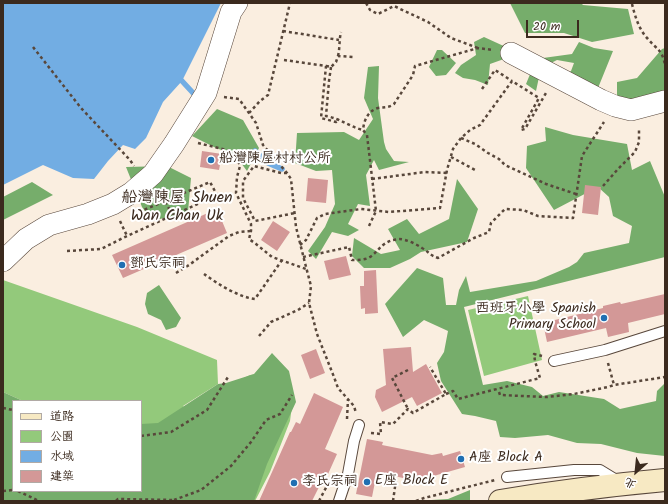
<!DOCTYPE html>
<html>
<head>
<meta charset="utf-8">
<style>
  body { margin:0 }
  #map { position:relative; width:668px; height:504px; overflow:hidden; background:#faeee0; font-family:Kalam,"LXGW WenKai TC",sans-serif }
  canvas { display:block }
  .frame { position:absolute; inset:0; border:4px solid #3b2a1e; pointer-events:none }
  .legend { position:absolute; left:12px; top:400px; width:130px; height:92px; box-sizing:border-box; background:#fff; border:1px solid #b1aaa5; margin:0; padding:5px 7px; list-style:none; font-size:12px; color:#3b2a1e }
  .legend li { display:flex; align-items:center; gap:8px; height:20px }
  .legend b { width:20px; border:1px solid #b1aaa5 }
  .north { position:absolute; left:616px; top:452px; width:40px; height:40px; -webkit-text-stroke:3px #fff; paint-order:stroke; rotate:207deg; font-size:11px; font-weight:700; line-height:16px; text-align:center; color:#3b2a1e }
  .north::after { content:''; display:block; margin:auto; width:14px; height:18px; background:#3b2a1e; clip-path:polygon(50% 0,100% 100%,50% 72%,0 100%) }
  .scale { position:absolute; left:526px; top:20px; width:53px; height:18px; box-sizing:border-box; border:2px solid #3b2a1e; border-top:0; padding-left:5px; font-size:12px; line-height:14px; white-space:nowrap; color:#3b2a1e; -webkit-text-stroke:3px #fff; paint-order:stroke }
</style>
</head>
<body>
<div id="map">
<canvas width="668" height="504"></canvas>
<div class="frame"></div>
<ul class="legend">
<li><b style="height:5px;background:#f7e9c3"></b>道路</li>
<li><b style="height:11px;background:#93c97b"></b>公園</li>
<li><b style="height:11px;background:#72ade3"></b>水域</li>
<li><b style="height:11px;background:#d39897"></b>建築</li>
</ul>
<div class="north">北</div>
<div class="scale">20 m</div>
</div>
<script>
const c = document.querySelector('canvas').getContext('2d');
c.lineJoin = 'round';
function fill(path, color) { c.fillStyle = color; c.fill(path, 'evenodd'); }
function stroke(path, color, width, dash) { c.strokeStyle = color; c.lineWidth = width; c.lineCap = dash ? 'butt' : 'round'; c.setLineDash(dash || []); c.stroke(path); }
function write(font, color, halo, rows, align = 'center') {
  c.font = font + ' Kalam,"LXGW WenKai TC",sans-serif'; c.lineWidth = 4; c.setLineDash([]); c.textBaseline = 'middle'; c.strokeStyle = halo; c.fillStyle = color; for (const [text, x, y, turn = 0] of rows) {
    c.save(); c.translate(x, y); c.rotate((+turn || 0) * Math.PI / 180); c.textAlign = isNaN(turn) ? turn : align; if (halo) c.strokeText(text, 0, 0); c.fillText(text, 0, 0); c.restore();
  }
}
fill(new Path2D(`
  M3,280L137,327L217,360L218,384L183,406L184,407L250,375L263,373L293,399L290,421L283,439L270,472L255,501H3V415L13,491H141V401H23L3,392Z
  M528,296L542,360L484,376L468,310Z`), '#93c97b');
fill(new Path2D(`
  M510,3H581L583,5L628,9L634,34L592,42L564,33H525Z
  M484,37L508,48L504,59L490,64L488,85L475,80L463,78L455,73L461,65L476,55L474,42Z
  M579,42L594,48L613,51L598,88L562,78L571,71L574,63L557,60L541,68L536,91L526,84L533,67L543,58L572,54Z
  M665,48V100L636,109L617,95V82L637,78L662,49Z
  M437,50H442L456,63L446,75L436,76L429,67Z
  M379,66L378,98L384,142L386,149L394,161L409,162L379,170L374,160L366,175L370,206L358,204L348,224L359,230L348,236L332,232L316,259L308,251L325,227L335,204L332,170L316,171L295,163L297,133L344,132L359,140L373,119L364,98L368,67Z
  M217,109L243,120L259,148L247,171L235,155L216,148L192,136Z
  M545,127L573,135L627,144L632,170L650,161L665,197V257L464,307L483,385L507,381L532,387L543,396L559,392L604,399L620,409L656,401L657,391L665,383V456L637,453L601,444L577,443L548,435L515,438L500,437L496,421L475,416L462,414L441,381L437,363L444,352L448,331L424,320L403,337L385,304L417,268L443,278L446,305H456L459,290L466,276L470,292L536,281L569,267L577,262L584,253L629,243L632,226L613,216L609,197L598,187L554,210L526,168L527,146L546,141Z
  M167,166L191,178L188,212L152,221L142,207L126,167Z
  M457,179L478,209L467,242L421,252L410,259L390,268H364L352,256L354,238L381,254L400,250L388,229L407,219L419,234L449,219Z
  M32,182L53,195L3,220V197Z
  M159,285L181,318L176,327L166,330L161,320L148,314L145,304L147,293Z
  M272,353L289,371L296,402L267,464L254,501H3V392L23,401H13V491H141V424L158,423L218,384L226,383L254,374Z
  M470,490V501H414L448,499Z`), '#76ad6b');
fill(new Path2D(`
  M3,3H221L182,81L163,102L146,138L135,149L123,145L108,161L94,179L73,178L43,165L3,185Z`), '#72ade3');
stroke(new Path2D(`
  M182,81L194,94
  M255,151L268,163L282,169`), '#72ade3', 5.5);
fill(new Path2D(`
  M202,151L222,154L219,170L200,167Z
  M308,178L328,180L326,203L306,201Z
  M585,185L601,187L598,215L582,213Z
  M217,209L227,233L123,278L112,255Z
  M273,221L290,232L277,251L261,240Z
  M346,256L351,275L329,280L324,261Z
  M376,270L378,313L365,314V308L361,309L360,286H364V271Z
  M665,294V314L628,323L629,332L608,337L606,328L547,342L543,323L603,308V306L620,302L621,304Z
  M411,347L413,372L426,364L442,393L417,406L412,397L382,412L375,397L376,390L386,385L383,349Z
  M316,349L325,373L310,379L301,355Z
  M314,393L343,407L325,449L337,454L324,483L322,481L312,501H259L290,432H291L296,422L300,424Z
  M367,439L383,442L382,445L432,455L442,453L443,456L460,451L465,467L416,481L377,472L372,497L356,494Z`), '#d39897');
const service = new Path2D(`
  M554,361L605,350L665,331
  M507,477L574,470H600L618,481
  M339,501L348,474L354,441L359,425`);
const minor = new Path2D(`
  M511,53L601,100L615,106L631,110L665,101
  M3,261L26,239L49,225L88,214L113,204L131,193L153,174L174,144L206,93L231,12L237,3`);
const secondary = new Path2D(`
  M500,501C555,492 609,485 665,480`);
stroke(service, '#58473b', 12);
stroke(minor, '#58473b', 22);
stroke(secondary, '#58473b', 24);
stroke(new Path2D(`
  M366,3L370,10L378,14L394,6L428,22L451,38L478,48
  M632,4C635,16 639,30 648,39C657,50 662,49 665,65
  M283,31L339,40
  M33,47L81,108L130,160L134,166
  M338,56C340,48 339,40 341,32
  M284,60L326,66L321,118L336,122L339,119
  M326,66L331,67L336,62L338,56L353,57
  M331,67L329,81L326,116C341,119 350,127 363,130
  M482,89L495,70L512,81
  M224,97L239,99L256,123L263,145L287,173L291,179L296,227L305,263L311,286L309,303L317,334L334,377L338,388L354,406L356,413
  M249,113L260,101L268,95L290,3
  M461,138L475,144L488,153L499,159L505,165L546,184L576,194
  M198,143L235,152L240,166L237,177L236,193L251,224V231L249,239L256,244L272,257L306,269
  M451,157L477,171
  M287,173H281L254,166L243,181V198L255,221L295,213
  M372,179L425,172L447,173
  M603,186L618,169L635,152L639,142V128
  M165,202L173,215
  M139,212L210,182L217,195
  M120,221L127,236
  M369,226L376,211L367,135L363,130C364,120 368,111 378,108C384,107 389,108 394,104L413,75L415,66L478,48L493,50
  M300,245L306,240L317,218L325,214L361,209L389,212L440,208L447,170L453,149L461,138L470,130L480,125L512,81L539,98L521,130L525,129L546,93
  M67,251L101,249L127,236L222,193
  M303,257L349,247L352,260C357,260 366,260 370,257C379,251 380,244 393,240C393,240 398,239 399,239C406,239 416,244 422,248C429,252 429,255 438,258L474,238L489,232L491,223L505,209L523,210L538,216L573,218L582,156L604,122
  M176,273L189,265L229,236L239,232L251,231
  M204,274C218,284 238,297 255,299L282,260
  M259,336L271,322L298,310L309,303
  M608,363L614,385
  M408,370L392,378L408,409
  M499,392L500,395L547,397L574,394L608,387L614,385L665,377
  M446,394L453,391L458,399L540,378L535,361L534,354L542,356
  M3,408L13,410
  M347,419L348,399
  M371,433L381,434L380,422L393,424L408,409L413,413L446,394L430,367
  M141,436L171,432L207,410L228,377
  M3,491L13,490
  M18,491L39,501
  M174,500L201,490L231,466L251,442L266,420L280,414L292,395
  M116,501L118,499L174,500L177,501
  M319,501L330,480
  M393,501L396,480
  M416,501L424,498L495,480`), '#58473b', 2.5, [3, 3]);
stroke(service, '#fff', 10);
stroke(minor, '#fff', 21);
stroke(secondary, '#f7e9c3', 22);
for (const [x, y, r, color] of [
  [211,160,4,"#1f6fb2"],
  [122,265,4,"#1f6fb2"],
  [604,318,4,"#1f6fb2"],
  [461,459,4,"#1f6fb2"],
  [367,482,4,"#1f6fb2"],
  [294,483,4,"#1f6fb2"]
]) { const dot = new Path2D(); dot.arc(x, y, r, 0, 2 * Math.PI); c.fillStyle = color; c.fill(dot); stroke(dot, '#fff', 1.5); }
write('14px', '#3b2a1e', '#fff', [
  ["船灣陳屋村村公所",219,160],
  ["鄧氏宗祠",130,265],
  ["西班牙小學 Spanish",596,310,"right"],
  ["Primary School",596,326,"right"],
  ["A座 Block A",469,459],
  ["E座 Block E",375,482],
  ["李氏宗祠",302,483]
], 'left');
write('16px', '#3b2a1e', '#fff', [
  ["船灣陳屋 Shuen",177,199],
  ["Wan Chan Uk",177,217]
]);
</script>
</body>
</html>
